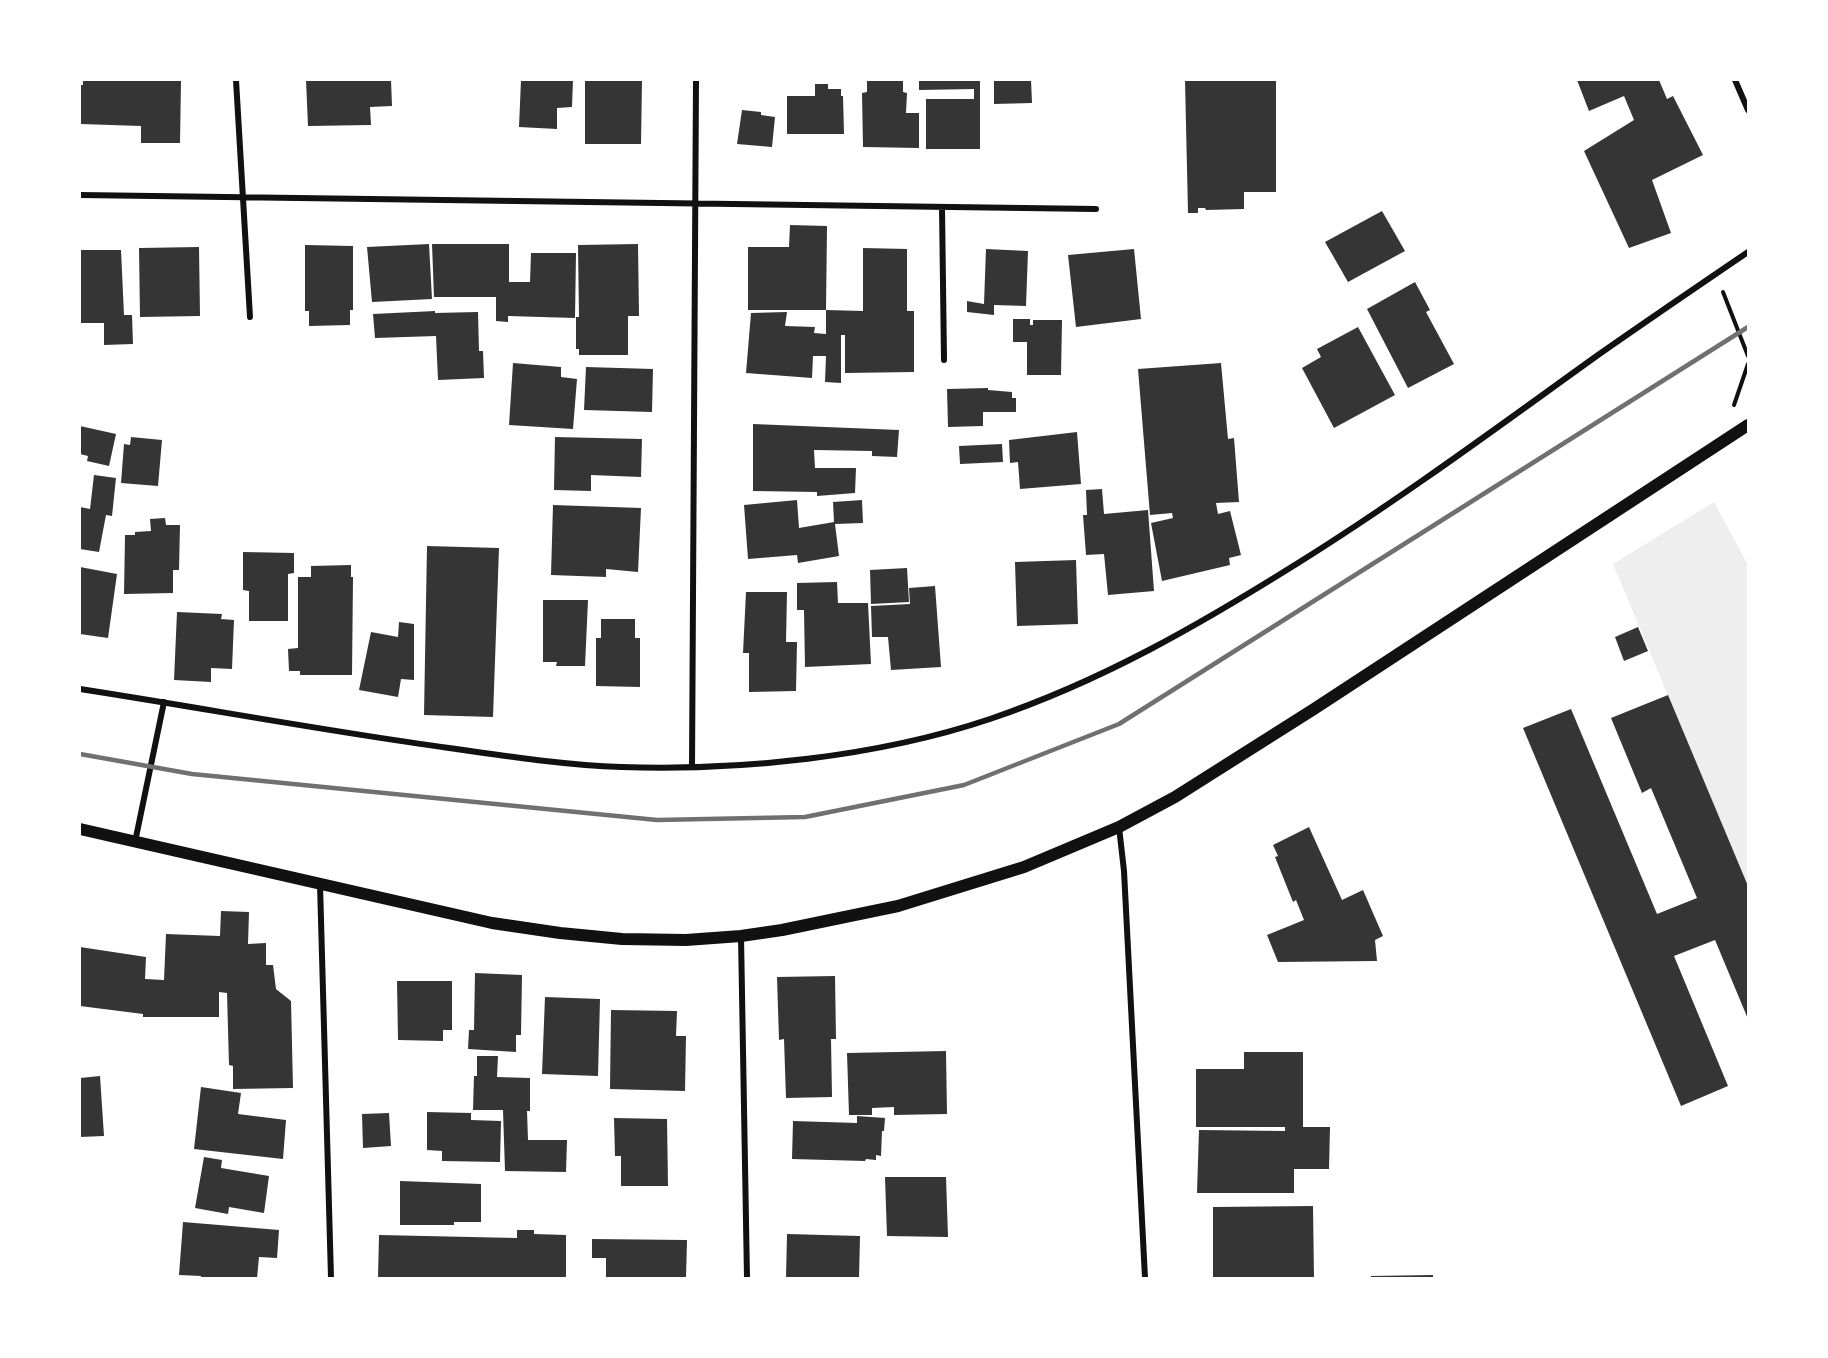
<!DOCTYPE html>
<html>
<head>
<meta charset="utf-8">
<style>
  body { margin:0 }
  #map { position:relative; width:1828px; height:1358px; overflow:hidden; background:#fff; font-family:"Open Sans",sans-serif }
  canvas { display:block }
  .frame { position:absolute; inset:0; border:81px solid #fff; pointer-events:none }
</style>
</head>
<body>
<div id="map">
<canvas width="1828" height="1358"></canvas>
<div class="frame"></div>
</div>
<script>
const c = document.querySelector('canvas').getContext('2d');
c.lineJoin = 'round';
function fill(path, color) { c.fillStyle = color; c.fill(path, 'evenodd'); }
function stroke(path, color, width, dash) { c.strokeStyle = color; c.lineWidth = width; c.lineCap = dash ? 'butt' : 'round'; c.setLineDash(dash || []); c.stroke(path); }
fill(new Path2D(`
  M1714,502L1748,565V886L1613,564Z`), '#eee');
fill(new Path2D(`
  M83,80L181,81L180,143H141V126L81,124L80,85H83Z
  M306,80H391L392,106L370,107L371,125L308,126Z
  M521,80H573L572,107L557,108V129L519,127Z
  M585,80H642L641,144H585Z
  M867,80H903V92L907,93L906,113H919V148L863,147L862,93L867,92Z
  M919,80H980V149H926V99H974V89L919,90Z
  M994,80H1031L1032,103L994,104Z
  M1185,80H1276V192H1244V209L1206,210L1205,208H1198V213H1188Z
  M1577,80H1659L1667,99L1673,96L1703,155L1652,180L1671,233L1629,248L1584,151L1634,120L1624,96L1589,111Z
  M815,84H828V89H841V96H843L844,134H787V96H815Z
  M742,110L761,112V115L775,117L772,147L737,144Z
  M1382,211L1405,251L1348,282L1325,242Z
  M790,225L827,226L826,310L863,311V248L907,249V311H914V372L845,373V335H841V383L825,382L826,356H813L812,378L746,373L751,313L787,312L785,326L815,327L814,333L826,334V310H748V247H789Z
  M429,244L432,299L372,302L367,247Z
  M432,244H509V282H530L531,253H576L575,318L508,316V322L496,321V297H434Z
  M638,244L639,316H628V355H579V349H576V317H579L578,245Z
  M305,245L353,246V310H350V325L309,326V311H305Z
  M199,247L200,316L140,317L139,248Z
  M986,249L1028,251L1026,306L994,305V315L967,312V301L984,304Z
  M1134,249L1141,319L1076,327L1068,255Z
  M80,250H121L124,315H132L133,344L104,345V323H80Z
  M1415,282L1430,310L1426,312L1454,364L1408,388L1367,309Z
  M435,311V313L478,312L479,351H483L484,378L438,380L436,336L375,338L373,314Z
  M1013,319H1030V325H1033V320H1062L1061,375H1027V342H1013Z
  M1358,327L1395,395L1334,428L1302,368L1321,357L1317,349Z
  M513,363L561,367V377L577,379L573,429L509,425Z
  M1221,363L1228,439L1234,438L1239,502L1216,503L1218,514L1230,511L1241,555L1229,558L1230,565L1162,581L1151,523L1173,518L1172,513L1150,515L1138,369Z
  M586,367L653,369L652,412L584,410Z
  M988,388V390L1012,392V398H1016V412H983V426L948,427L947,389Z
  M753,424L899,430L897,457L872,456V451L814,450L815,468H856L855,493L817,496V492L753,491Z
  M80,426L116,434L109,466L87,461L88,456L80,454Z
  M1077,432L1081,484L1020,489L1018,462L1010,463L1009,440Z
  M131,437L162,440L158,486L121,483L124,444L130,445Z
  M555,437L642,439L641,477L591,475V491L554,490Z
  M1002,444L1003,462L960,464L959,446Z
  M94,475L116,478L112,516L106,515L99,552L80,549V507L90,509Z
  M1102,489L1104,514L1148,510L1154,591L1108,595L1104,554L1086,555L1083,515H1087L1086,490Z
  M797,500L799,528L834,522L833,502L862,500L863,523L835,524L839,556L798,563L797,555L748,559L744,505Z
  M553,505L641,508L638,572L606,569V577L551,575Z
  M165,518L166,525H180L179,570H173V593L124,594L125,535H135V532L151,531L150,519Z
  M427,546L499,548L493,717L424,715Z
  M243,552L294,553V573L288,574V621H249V591L243,590Z
  M1076,560L1078,624L1017,626L1015,562Z
  M351,565V577H353L352,675H300V671H289L288,649L298,648V577H311V566Z
  M80,567L117,574L108,638L80,634Z
  M907,568L909,602L871,604L870,570Z
  M837,582L838,603H868L871,664L805,667L804,610H797V583Z
  M935,586L941,667L891,670L888,637H872L871,606L910,604L909,588Z
  M746,592H787L786,642H797L796,691L749,692V653H743Z
  M543,600H588L585,666H556L557,662H543Z
  M177,612L222,614L221,619L234,620L232,669L211,668V682L174,680Z
  M601,619H635V638H640V687L596,686V638H601Z
  M399,622L414,624V680L401,679L398,697L359,690L371,632L398,637Z
  M1638,627L1648,651L1624,661L1615,637Z
  M1668,695L1748,886V1019L1715,940L1674,956L1728,1086L1681,1106L1523,728L1571,709L1657,914L1697,898L1651,788L1642,793L1611,718Z
  M1309,827L1342,900L1363,890L1383,936L1375,940L1377,961L1278,962L1267,935L1304,920L1296,900L1293,902L1275,857L1278,856L1273,845Z
  M221,911L249,912L248,944L266,943V965H273L276,989L291,1001L293,1088L233,1089V1066L229,1065L227,993L219,992V1017H143V1014L80,1006V947L146,957L145,979L164,980L166,934L220,936Z
  M475,973L522,975L521,1035H516V1052L468,1049L469,1030H474Z
  M835,976L836,1039H831L832,1097L786,1098L784,1039L779,1040L777,977Z
  M397,981H452V1030H443V1041L398,1040Z
  M545,997L600,999L598,1076L542,1074Z
  M611,1010L677,1011L676,1036H686L685,1091L610,1089Z
  M946,1051L947,1114L894,1115V1107L872,1108V1115H849L847,1053Z
  M1244,1052H1303V1127H1330L1329,1169H1294V1193H1197L1199,1130L1285,1131V1127H1196V1069H1244Z
  M477,1056H498L497,1077L530,1078V1111H527L528,1140H567L566,1172L505,1171L503,1110H473L474,1076H477Z
  M100,1076L104,1136L80,1137V1078Z
  M201,1087L241,1093L238,1114L286,1120L283,1159L194,1149Z
  M427,1112L471,1113V1120L501,1121L500,1162L442,1161V1151L427,1150Z
  M389,1113L391,1146L363,1148L362,1114Z
  M857,1116L885,1118L884,1131H882L881,1156L876,1155V1160L866,1159L865,1161L792,1159L793,1121L857,1123Z
  M614,1118L667,1119L668,1186H621V1156H615Z
  M204,1157L222,1160L221,1168L269,1176L264,1213L229,1207L228,1214L195,1208Z
  M885,1177H946L948,1237L887,1236Z
  M400,1181L481,1184V1222H454V1225H400Z
  M1313,1206L1314,1278L1213,1277V1207Z
  M183,1222L279,1230L277,1258L259,1257L257,1278H201V1276L179,1275Z
  M517,1230H534V1234L566,1235V1278H378L379,1235L517,1238Z
  M787,1234L860,1236L859,1278H786Z
  M592,1239L687,1240L686,1278H606V1258H592Z
  M1433,1275V1278H1371V1276Z`), '#353535');
stroke(new Path2D(`
  M1723,292L1748,356
  M1734,405L1748,364`), '#111', 4);
stroke(new Path2D(`
  M236,80L250,317
  M1735,80L1748,110
  M80,195L1096,209
  M942,207L944,360
  M80,689C203,708 325,731 449,748C506,756 563,765 621,767C740,771 877,757 990,719C1102,681 1199,625 1298,563C1402,498 1499,426 1598,355C1648,320 1698,286 1748,252
  M692,767L696,80
  M1119,827L1124,871L1145,1278
  M135,842L164,702
  M320,884L331,1278
  M741,936L747,1278`), '#111', 6);
stroke(new Path2D(`
  M80,829L492,923L560,933L622,939L686,940L741,936L782,930L898,906L1024,867L1119,827L1175,797L1314,709L1748,425`), '#111', 12);
stroke(new Path2D(`
  M80,754L192,774L657,820L805,817L964,785L1119,724L1748,327`), '#707070', 4.5);
</script>
</body>
</html>
